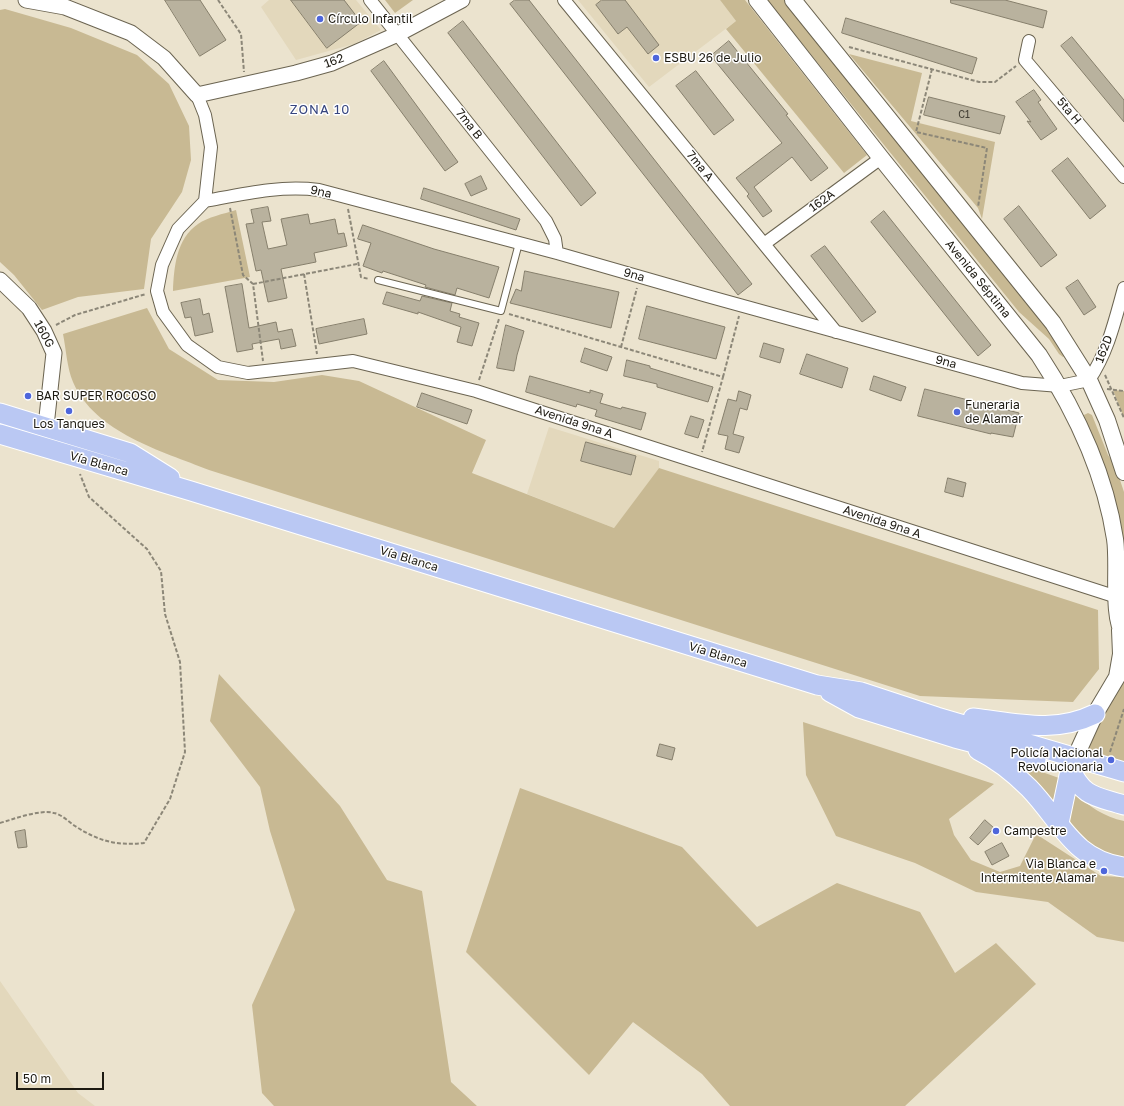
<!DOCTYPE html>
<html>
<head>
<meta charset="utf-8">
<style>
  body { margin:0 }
  #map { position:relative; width:1124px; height:1106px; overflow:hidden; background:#ebe3ce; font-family:"Golos Text",sans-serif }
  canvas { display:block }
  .scale { position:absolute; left:16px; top:1072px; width:88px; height:18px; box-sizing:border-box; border:2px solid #1d1a12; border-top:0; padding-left:5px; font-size:12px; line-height:14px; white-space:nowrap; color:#1d1a12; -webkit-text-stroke:3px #fff; paint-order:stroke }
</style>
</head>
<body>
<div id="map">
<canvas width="1124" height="1106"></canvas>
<div class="scale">50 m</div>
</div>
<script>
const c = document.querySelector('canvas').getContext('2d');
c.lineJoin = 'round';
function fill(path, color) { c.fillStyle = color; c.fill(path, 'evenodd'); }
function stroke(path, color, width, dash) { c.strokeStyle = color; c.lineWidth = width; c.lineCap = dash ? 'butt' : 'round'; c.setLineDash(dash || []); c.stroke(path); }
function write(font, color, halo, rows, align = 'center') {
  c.font = font + ' "Golos Text",sans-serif'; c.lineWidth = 3; c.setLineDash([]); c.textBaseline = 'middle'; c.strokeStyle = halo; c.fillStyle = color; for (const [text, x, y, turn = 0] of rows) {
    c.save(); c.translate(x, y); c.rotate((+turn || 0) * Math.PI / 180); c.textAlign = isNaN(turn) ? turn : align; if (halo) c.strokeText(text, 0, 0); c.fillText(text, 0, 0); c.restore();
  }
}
fill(new Path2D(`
  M269,0H356L381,30L354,44L296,60L261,7Z
  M578,0H720L736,21L649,87Z
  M549,427L659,461V468L614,528L527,494Z
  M0,981L78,1093L95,1106H0Z`), '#e3d8bc');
fill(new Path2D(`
  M385,0H413L395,13Z
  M720,0H745L867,155L844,173L726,29L736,21Z
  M767,0H785L1048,326L1066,355L1063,357L1059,354L1049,339L1019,312Z
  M5,9L71,28L137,55L169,84L189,126L191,160L182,192L151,239L144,289L78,297L42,310L14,275L0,262V10Z
  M849,54L922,73L911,121L995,142L982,219L978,208Z
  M236,210L250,277L173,291C174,268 176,239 198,224C208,217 223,214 236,210Z
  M147,308L169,349L218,380L274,382L322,375L359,381L486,440L472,473L614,528L659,468L1098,610L1099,669L1073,702L920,696L209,470C162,451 95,433 73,382C67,368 66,349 63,334Z
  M1113,390L1124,391V418Z
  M1088,413L1092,415L1108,455L1115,465L1124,492V548L1120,524L1085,421L1084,415Z
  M219,674L340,806L387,880L422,891L451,1082L477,1106H274L262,1093L252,1005L295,910L270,831L260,787L210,721Z
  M1124,680V765L1089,755L1086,749L1119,685Z
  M803,722L994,784L949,819L954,835L971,860L1000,872L1020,866L1036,834L1101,876L1124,877V942L1097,937L1048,902L976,892L915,863L836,836L806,775Z
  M1014,762L1059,778L1053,801Z
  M520,788L682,847L757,927L837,883L920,912L955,973L996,943L1036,984L905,1106H730L702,1074L633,1022L589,1075L466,952Z
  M1074,793C1089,806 1104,817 1124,821V860H1120C1100,850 1071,840 1069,815C1069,808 1072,800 1074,793Z`), '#c8b993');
const building = new Path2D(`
  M165,0H200L226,40L200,56Z
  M291,0H344L361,22L327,48Z
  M515,0H529L752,284L738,295L510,4Z
  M602,0H625L659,45L648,54L627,27L618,34L596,5Z
  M951,0H1005L1047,11L1043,28L951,3Z
  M846,18L977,58L972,74L842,33Z
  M463,21L596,193L581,206L448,33Z
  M1072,37L1124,100V122L1061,46Z
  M729,41L788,114L786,115L828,168L811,181L792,157L754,187L772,211L763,217L747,196L749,194L736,178L782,143L711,56Z
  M384,61L458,162L445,171L371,71Z
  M696,71L734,120L714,135L676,86Z
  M1034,90L1041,100L1038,102L1057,129L1041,140L1027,121L1031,122L1016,102Z
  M929,97L1005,116L1000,134L924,115Z
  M1068,158L1106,206L1090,219L1052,171Z
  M481,176L487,189L471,196L465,184Z
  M424,188L520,219L516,230L421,199Z
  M1019,206L1057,255L1041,267L1004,219Z
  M268,207L271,221L262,222L268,249L287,245L281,219L308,214L310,224L335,219L338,234L344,233L347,246L314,253L316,262L281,269L287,298L268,302L261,270L256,271L246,224L254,223L251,210Z
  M884,211L991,345L978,356L871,222Z
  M363,225L434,249L499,267L489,298L457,288L455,295L425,287L426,285L383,271L382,273L363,266L371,243L358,239Z
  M825,246L876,312L862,322L811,256Z
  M525,271L619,292L611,328L510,303L516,289L521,291Z
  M1078,280L1096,307L1084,315L1066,288Z
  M242,284L249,328L276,322L278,332L292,329L296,346L281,349L279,339L252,344L253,349L237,352L225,287Z
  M387,292L420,301L422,296L452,303L450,311L460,314L459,317L479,323L472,346L457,342L461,327L418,312V314L383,304Z
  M200,299L203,315L209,313L213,332L195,336L191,317L185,318L181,303Z
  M647,306L725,327L716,359L639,339Z
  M364,319L367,334L319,344L316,329Z
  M506,325L524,331L517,355L514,371L497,368Z
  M764,343L784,349L780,363L760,357Z
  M585,348L612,357L607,371L581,362Z
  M807,354L848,368L842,388L800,374Z
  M627,360L650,366V368L713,387L708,402L657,387V384L624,376Z
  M530,376L590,393V390L603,394L600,403L621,409L622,407L646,413L641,430L595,416L597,410L577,404L576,407L526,392Z
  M874,376L906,387L901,401L870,390Z
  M925,389L1019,413L1013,437L991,433V434L918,416Z
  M739,391L751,395L747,410L740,408L733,434L744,437L739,453L725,449L728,436L718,434L728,399L736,401Z
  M422,393L472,410L467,424L417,407Z
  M691,416L704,420L698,438L685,434Z
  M586,442L636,456L631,475L581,461Z
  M948,478L966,483L963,497L945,492Z
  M660,744L675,748L672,760L657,756Z
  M985,820L994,828L978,845L970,838Z
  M25,830L27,847L18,848L15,832Z
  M1002,843L1009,856L992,865L985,852Z`);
fill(building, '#b9b29e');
stroke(building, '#867f6c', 1);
const service = new Path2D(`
  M378,280L501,311L519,243`);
const minor = new Path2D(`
  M370,0L546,221L555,239L557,253
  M564,0L836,332
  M1029,41L1025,60L1124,177
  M197,95L205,115L211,147L205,201
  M205,201L178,229L162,265L157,291L163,312L187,345L218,367L248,373L353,361L476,391L1117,597
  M205,201C243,194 280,185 319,190L557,253L707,296L1022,383L1060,386L1089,380C1108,352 1115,320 1124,288
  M764,244L881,158`);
const tertiary = new Path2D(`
  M26,0L65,7L131,33L164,58L197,95L296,73L332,63L398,34L462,0
  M0,280L29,308L44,331L54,353L46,426`);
const secondary = new Path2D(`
  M757,0L881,158L1039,355C1075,410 1105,473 1115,539C1119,564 1111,616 1124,635
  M793,0L1053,323L1089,380L1107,420L1124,472
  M1075,758L1095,714L1117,677L1121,654L1120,630`);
const trunk = new Path2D(`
  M0,413L130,453L170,478
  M0,434L191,491L817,685L861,692L937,717L1124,772
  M830,692L859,708L955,738L1036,759
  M973,718C1016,723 1054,734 1095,714
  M978,750C996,759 1014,773 1029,788C1061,821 1073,860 1124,867
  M1070,768C1083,798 1096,796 1124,805
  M1059,823L1071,766`);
stroke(service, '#6b6451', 8);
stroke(minor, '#6b6451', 14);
stroke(tertiary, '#6b6451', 17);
stroke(secondary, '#6b6451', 18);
stroke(trunk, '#fff', 21);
stroke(new Path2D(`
  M218,0L241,34L244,72
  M849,47L979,82H995L1016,66
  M932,69L916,132L987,148L978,207
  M230,208L243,275L253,284L263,361
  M348,209L361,277L369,279
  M304,274L317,354
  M253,284L357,264
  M509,314L723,377L702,452
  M56,325L75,315L146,294
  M621,347L637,288
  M1105,375L1124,418
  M723,377L739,316
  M479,380L499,319
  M1107,389L1124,391
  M1110,752L1124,709
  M0,823C14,819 40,809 54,813C61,814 69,822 75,826C98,841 117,846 144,843L170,799L185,752L180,662L165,614L161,571L147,549L89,497L80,474`), '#8c8778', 2, [4, 2]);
stroke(service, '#fff', 6);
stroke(minor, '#fff', 12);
stroke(tertiary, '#fff', 15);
stroke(secondary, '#fff', 16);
stroke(trunk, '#bac8f3', 19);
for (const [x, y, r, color] of [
  [320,19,4,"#4e66db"],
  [656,58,4,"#4e66db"],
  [28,396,4,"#4e66db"],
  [69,411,4,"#4e66db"],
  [957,412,4,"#4e66db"],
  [1111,760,4,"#4e66db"],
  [996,831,4,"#4e66db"],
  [1104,871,4,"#4e66db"]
]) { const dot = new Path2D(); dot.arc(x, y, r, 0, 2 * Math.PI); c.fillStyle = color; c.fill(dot); stroke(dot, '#fff', 1.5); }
write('10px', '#444035', null, [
  ["C1",964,115]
]);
write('12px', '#1d1a12', '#fff', [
  ["Círculo Infantil",328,19],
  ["ESBU 26 de Julio",664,58],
  ["BAR SUPER ROCOSO",36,396],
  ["Funeraria",965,405],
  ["de Alamar",965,419],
  ["Los Tanques",69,424,"center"],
  ["Policía Nacional",1103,753,"right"],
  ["Revolucionaria",1103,767,"right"],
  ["Campestre",1004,831],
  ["Via Blanca e",1096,864,"right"],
  ["Intermitente Alamar",1096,878,"right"]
], 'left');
write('12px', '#1d1a12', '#fff', [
  ["162",334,61,-20],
  ["5ta H",1069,111,50],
  ["7ma B",469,124,52],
  ["7ma A",700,166,51],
  ["9na",321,192,13],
  ["162A",822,201,-36],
  ["9na",634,275,16],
  ["Avenida Séptima",978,279,51],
  ["160G",44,334,62],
  ["162D",1104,349,-69],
  ["9na",946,362,15],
  ["Avenida 9na A",574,422,18],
  ["Vía Blanca",99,464,16],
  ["Avenida 9na A",882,522,18],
  ["Vía Blanca",409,559,17],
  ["Vía Blanca",718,655,17]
]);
c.letterSpacing = '1px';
write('13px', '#36457f', '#fff', [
  ["ZONA 10",320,110]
]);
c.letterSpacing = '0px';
</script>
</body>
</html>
